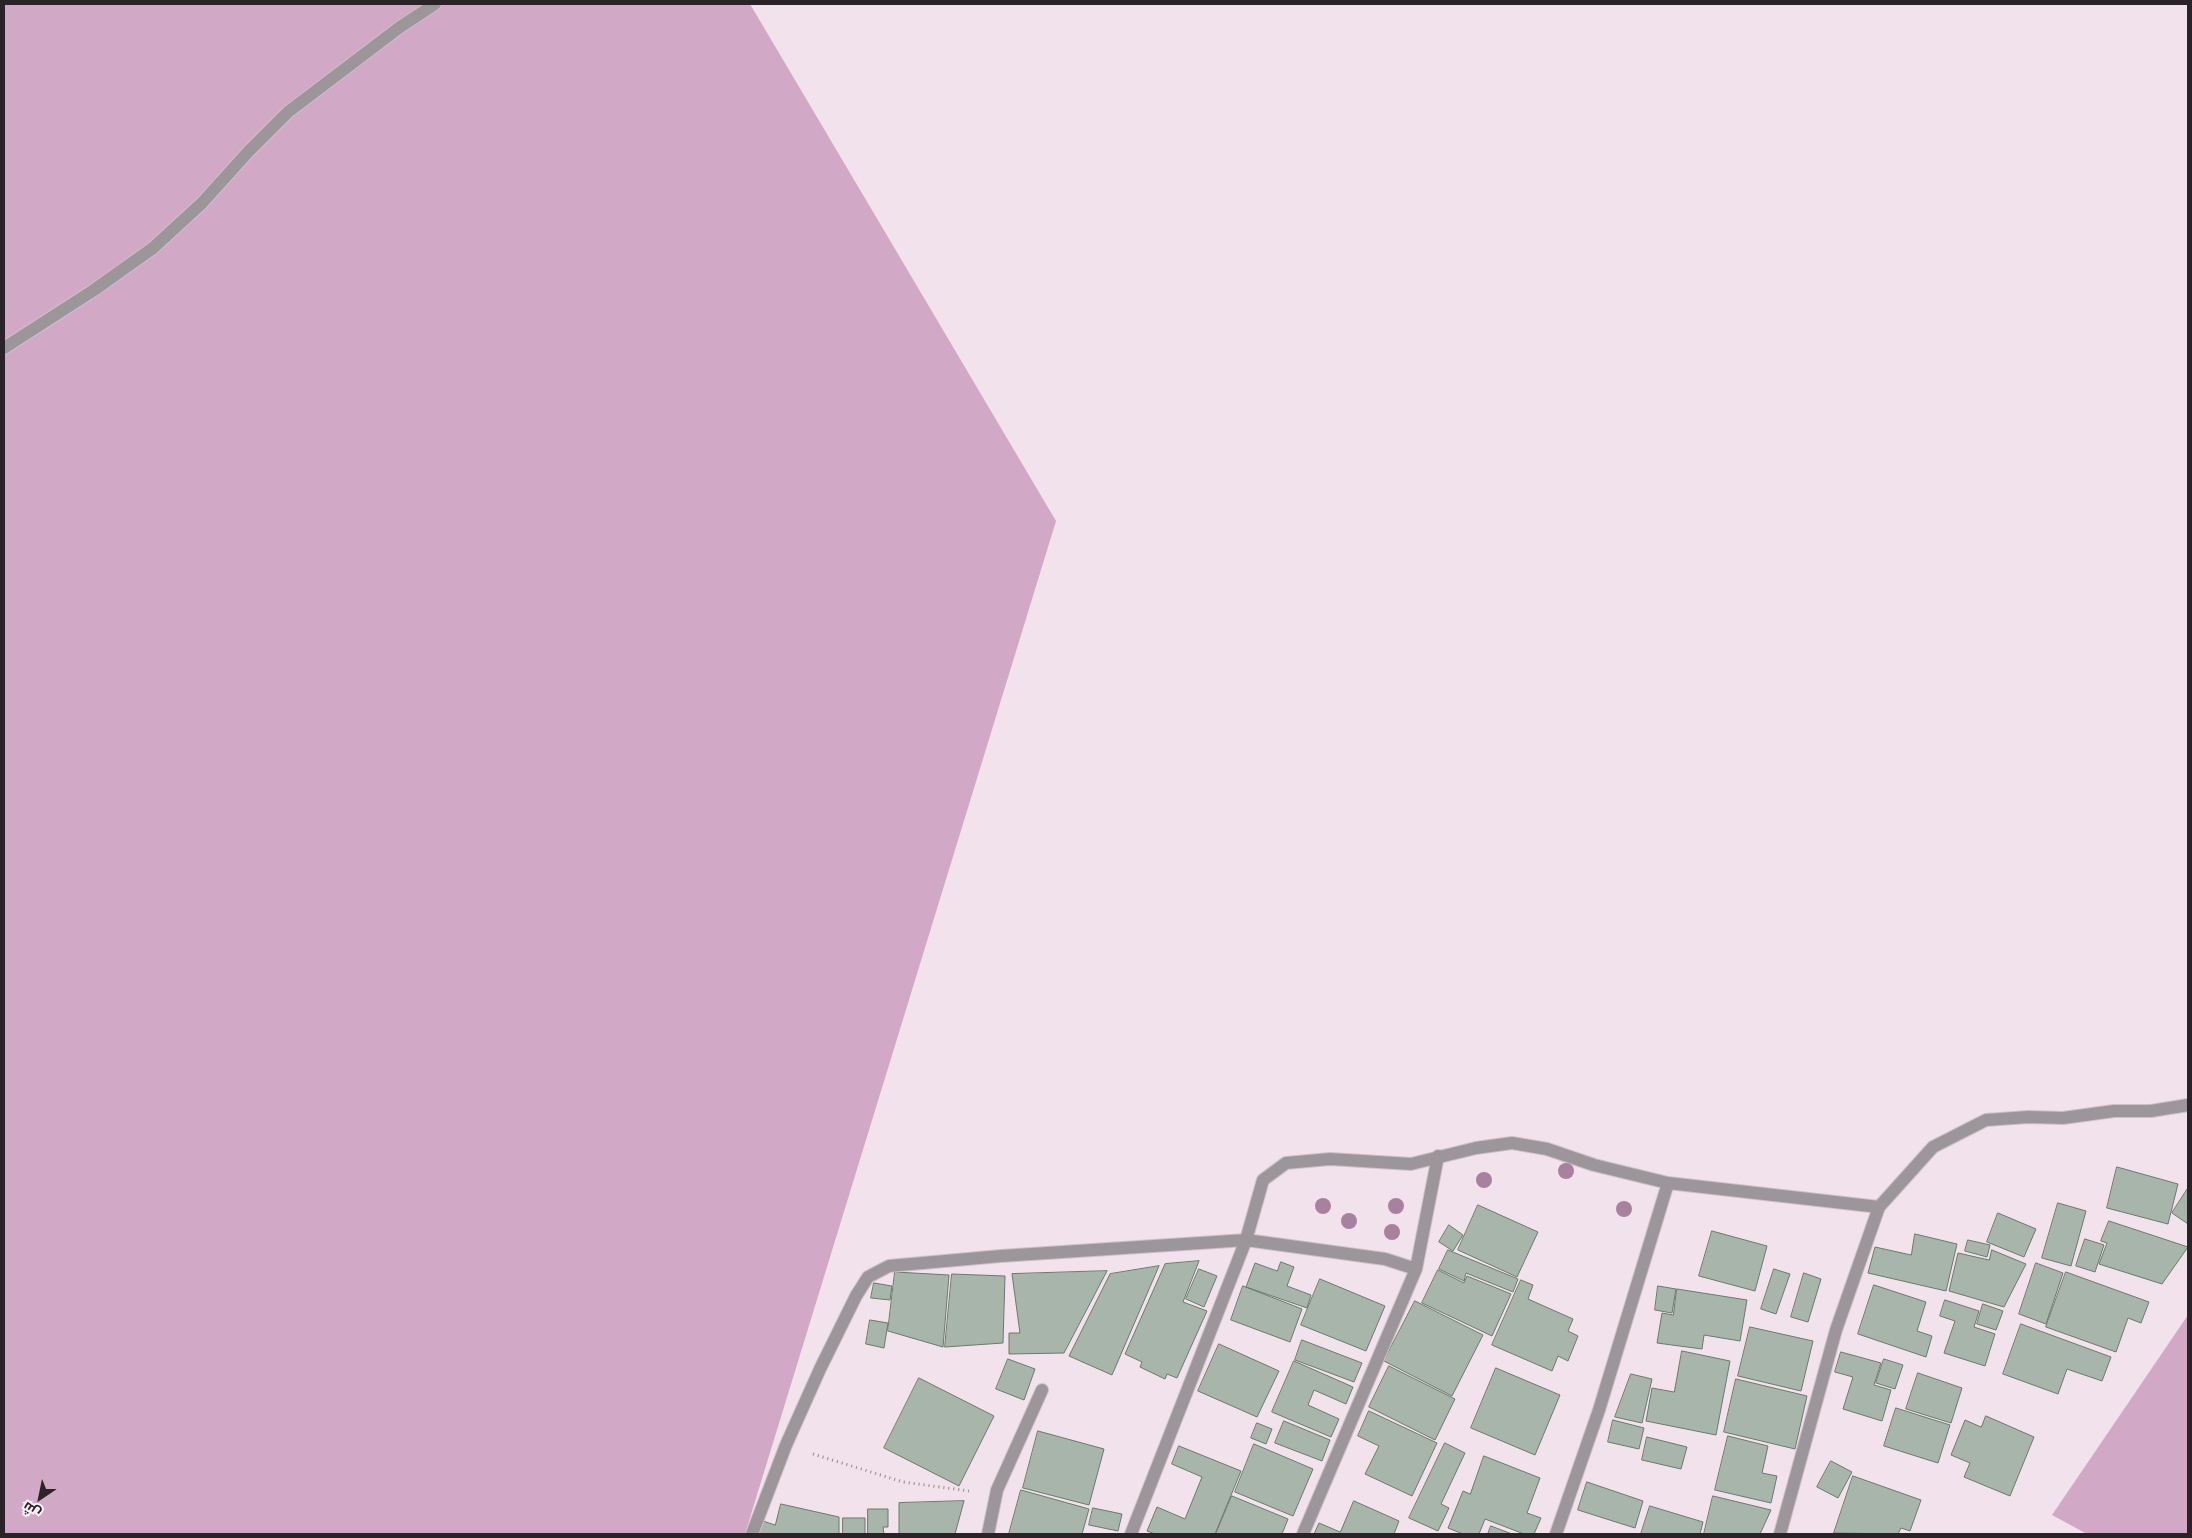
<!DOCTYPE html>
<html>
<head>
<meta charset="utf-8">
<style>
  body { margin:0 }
  #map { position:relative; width:2192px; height:1538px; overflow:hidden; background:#f1e2ec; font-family:"Asap Condensed",Cairo,sans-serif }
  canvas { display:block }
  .frame { position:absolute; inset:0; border:5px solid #2a2428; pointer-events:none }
  .north { position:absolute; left:15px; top:1473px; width:50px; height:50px; -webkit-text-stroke:4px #feeffa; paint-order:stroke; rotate:214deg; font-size:14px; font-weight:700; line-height:20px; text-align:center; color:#2a2428 }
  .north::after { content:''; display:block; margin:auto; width:18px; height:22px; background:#2a2428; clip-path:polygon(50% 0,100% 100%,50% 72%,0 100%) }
</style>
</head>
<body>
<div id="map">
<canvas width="2192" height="1538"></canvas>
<div class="frame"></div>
<div class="north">ش</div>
</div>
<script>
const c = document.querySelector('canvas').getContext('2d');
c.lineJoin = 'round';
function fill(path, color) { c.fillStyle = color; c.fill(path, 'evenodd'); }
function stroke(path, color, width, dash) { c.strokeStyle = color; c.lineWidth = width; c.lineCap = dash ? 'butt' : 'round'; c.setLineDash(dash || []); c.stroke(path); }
fill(new Path2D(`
  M4,4H750L1056,521L745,1534H4Z
  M2188,1315V1534H2087L2052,1515Z`), '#d1a8c6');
const building = new Path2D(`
  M2117,1167L2178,1184L2168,1224L2107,1208Z
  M2188,1188V1224L2172,1213Z
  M2058,1203L2086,1211L2071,1266L2042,1258Z
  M1478,1205L1538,1232L1517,1277L1458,1250Z
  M1998,1213L2036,1229L2024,1257L1987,1242Z
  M2109,1221L2188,1247L2162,1284L2099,1264L2107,1243L2101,1241Z
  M1449,1225L1463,1235L1453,1251L1439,1242Z
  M1712,1231L1767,1246L1755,1291L1699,1276Z
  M1915,1234L1957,1244L1946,1291L1868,1273L1875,1247L1911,1255Z
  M2085,1239L2104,1245L2095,1272L2076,1266Z
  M1968,1240L1990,1245L1987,1257L1965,1251Z
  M1448,1250L1518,1279L1513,1292L1466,1273L1464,1281L1439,1269Z
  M1992,1250L2026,1264L2004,1307L1949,1291L1958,1253L1989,1260Z
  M1199,1261L1183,1302L1207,1311L1177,1378L1167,1374L1165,1379L1140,1367L1142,1362L1125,1354L1165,1264Z
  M1281,1262L1294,1267L1287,1286L1311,1295L1307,1308L1246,1287L1255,1263L1277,1271Z
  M2036,1263L2063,1273L2046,1324L2019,1314Z
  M1159,1266L1112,1375L1069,1356L1110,1274Z
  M1199,1269L1217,1276L1204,1307L1186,1299Z
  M1774,1269L1790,1274L1776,1314L1761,1309Z
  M1438,1270L1464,1283L1467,1276L1511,1294L1492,1336L1422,1303Z
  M1107,1271L1064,1353L1009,1354V1333H1020L1012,1274Z
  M895,1272L949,1275L943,1347L888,1331Z
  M2066,1272L2149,1302L2141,1323L2128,1318L2116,1352L2046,1327Z
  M1804,1273L1821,1279L1808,1322L1791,1317Z
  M952,1274L1005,1276L1003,1343L945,1347Z
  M1320,1279L1385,1306L1366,1351L1301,1325Z
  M1521,1280L1533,1285L1528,1299L1573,1319L1568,1331L1578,1336L1568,1361L1558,1356L1552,1371L1492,1345Z
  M874,1283L892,1286L890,1300L871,1298Z
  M1874,1285L1926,1302L1917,1331L1932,1336L1926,1357L1858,1334Z
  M1243,1286L1302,1309L1290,1342L1231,1320Z
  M1658,1286L1676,1289L1672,1313L1655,1310Z
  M1677,1289L1747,1300L1740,1341L1704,1335L1702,1349L1657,1343L1662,1313L1673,1315Z
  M1945,1300L1979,1311L1974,1327L1995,1334L1985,1366L1944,1353L1955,1321L1940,1316Z
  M1415,1301L1483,1335L1452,1396L1384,1361Z
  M1983,1304L2003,1311L1996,1330L1977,1324Z
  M870,1320L888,1323L884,1348L866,1344Z
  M2021,1324L2111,1357L2102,1381L2067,1369L2058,1394L2003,1374Z
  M1750,1327L1813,1341L1801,1391L1738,1376Z
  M1302,1340L1362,1363L1354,1382L1295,1360Z
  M1219,1344L1279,1371L1257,1417L1198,1391Z
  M1682,1351L1730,1361L1716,1435L1646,1421L1652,1388L1674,1392Z
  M1841,1352L1881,1363L1874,1385L1891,1390L1882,1421L1843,1409L1853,1377L1835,1372Z
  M1008,1359L1035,1369L1024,1400L996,1389Z
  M1884,1359L1903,1365L1895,1389L1876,1383Z
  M1294,1361L1353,1387L1346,1404L1314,1390L1308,1405L1339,1419L1331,1437L1272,1412Z
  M1389,1366L1455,1399L1435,1440L1369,1407Z
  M1496,1368L1560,1395L1535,1455L1471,1428Z
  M1918,1373L1962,1388L1951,1423L1906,1409Z
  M1631,1374L1652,1379L1642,1423L1615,1417Z
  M919,1378L994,1416L959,1486L884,1448Z
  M1736,1379L1807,1396L1795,1449L1724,1432Z
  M1896,1408L1950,1425L1938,1463L1884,1446Z
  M1369,1411L1437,1443L1412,1496L1365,1474L1379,1446L1358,1436Z
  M1986,1416L2034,1437L2010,1496L1964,1477L1970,1463L1951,1455L1965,1420L1981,1427Z
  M1613,1420L1644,1428L1639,1449L1608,1442Z
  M1284,1421L1330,1440L1322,1461L1275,1443Z
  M1257,1423L1272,1429L1266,1444L1251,1438Z
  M1038,1431L1104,1449L1089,1505L1023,1488Z
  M1728,1436L1768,1446L1762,1473L1777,1476L1771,1503L1715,1490Z
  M1647,1437L1687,1447L1681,1469L1642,1460Z
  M1445,1443L1465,1453L1441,1504L1449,1508L1438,1531L1409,1518Z
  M1254,1444L1313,1469L1293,1516L1235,1492Z
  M1179,1446L1241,1471L1215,1534H1155L1147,1531L1157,1507L1185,1519L1202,1477L1172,1464Z
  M1484,1456L1540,1478L1527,1513L1541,1518L1534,1534H1524L1485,1519L1479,1534H1463L1448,1528L1463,1491L1470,1494Z
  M1831,1461L1852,1472L1838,1498L1817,1487Z
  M1853,1476L1921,1500L1910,1531L1901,1528L1898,1534L1834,1533Z
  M1587,1482L1643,1501L1635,1528L1578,1510Z
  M1021,1490L1089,1509L1082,1534H1009Z
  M1232,1496L1288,1519L1282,1534H1216Z
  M1713,1496L1771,1510L1760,1534H1704Z
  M964,1501L955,1534H899V1503Z
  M1354,1501L1399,1521L1394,1534H1314L1319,1523L1340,1532Z
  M781,1504L839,1517V1534H754L760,1520L775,1525Z
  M1650,1506L1703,1522L1700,1534H1641Z
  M1093,1508L1122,1514L1118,1531L1089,1525Z
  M868,1509H888V1527H883L884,1534H868Z
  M843,1518H865V1534H843Z
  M1491,1526L1512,1534H1488Z`);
fill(building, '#a8b5aa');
stroke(building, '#6c786d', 1);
const minor = new Path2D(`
  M4,348L94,290L153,248L202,203L248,152L288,112L400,27L435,4
  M752,1534L786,1445L820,1369L856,1296L868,1277L889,1266L1001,1256L1246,1240L1385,1259L1416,1269
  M988,1534L997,1490L1042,1390
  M1131,1534L1246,1240L1263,1180L1286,1163L1330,1159L1411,1164L1476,1148L1512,1143L1547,1149L1594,1165L1668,1183L1879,1207L1933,1147L1986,1120L2028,1117L2063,1118L2114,1111H2151L2188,1105
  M1303,1534L1416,1269L1438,1156
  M1556,1534L1599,1410L1668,1183
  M1780,1534L1836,1330L1879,1207`);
stroke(minor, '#cdc0c9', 14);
stroke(new Path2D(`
  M813,1454L903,1482L969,1491`), '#91868e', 3, [1, 4]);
stroke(minor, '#9c969a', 12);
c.fillStyle = '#a7819e';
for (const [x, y] of [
  [1566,1171],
  [1484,1180],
  [1323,1206],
  [1396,1206],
  [1624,1209],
  [1349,1221],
  [1392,1232]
]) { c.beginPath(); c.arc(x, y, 8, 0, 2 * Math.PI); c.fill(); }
</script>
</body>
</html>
